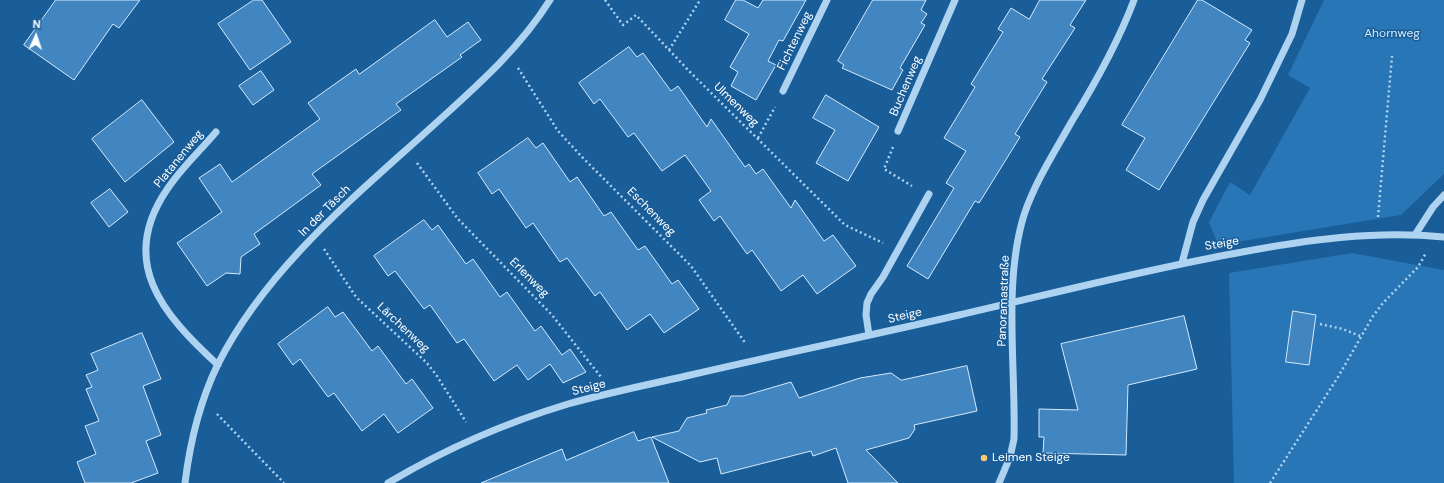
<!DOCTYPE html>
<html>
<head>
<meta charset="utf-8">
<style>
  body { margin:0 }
  #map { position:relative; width:1444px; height:483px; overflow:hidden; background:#195d99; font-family:"DM Sans",sans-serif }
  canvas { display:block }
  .north { position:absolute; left:16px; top:16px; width:40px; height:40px; -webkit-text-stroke:3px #195d99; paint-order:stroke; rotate:3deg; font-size:11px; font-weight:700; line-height:16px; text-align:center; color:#fff }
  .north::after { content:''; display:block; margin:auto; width:14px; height:18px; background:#fff; clip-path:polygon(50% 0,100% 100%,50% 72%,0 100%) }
</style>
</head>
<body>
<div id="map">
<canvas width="1444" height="483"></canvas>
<div class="north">N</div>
</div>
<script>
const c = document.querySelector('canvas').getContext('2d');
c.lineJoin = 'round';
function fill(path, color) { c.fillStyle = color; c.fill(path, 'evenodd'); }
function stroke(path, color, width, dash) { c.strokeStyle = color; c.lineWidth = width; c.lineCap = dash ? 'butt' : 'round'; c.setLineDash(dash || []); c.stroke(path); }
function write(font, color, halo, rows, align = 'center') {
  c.font = font + ' "DM Sans",sans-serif'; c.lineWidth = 3; c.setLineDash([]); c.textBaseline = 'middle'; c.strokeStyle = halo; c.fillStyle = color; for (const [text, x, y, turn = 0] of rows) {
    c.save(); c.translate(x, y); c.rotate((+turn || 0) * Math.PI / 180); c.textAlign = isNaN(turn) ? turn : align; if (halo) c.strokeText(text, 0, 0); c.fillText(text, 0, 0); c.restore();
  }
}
fill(new Path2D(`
  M1324,0H1444V174L1401,215L1218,245L1209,222L1230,182L1250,195L1310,88L1288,75Z
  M1352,253L1444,270V483H1234L1229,273Z`), '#2876b6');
const building = new Path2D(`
  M56,0H140L119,28L113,24L74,80L24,45Z
  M254,0H262L291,42L250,70L218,24Z
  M736,0H743L758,8L763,0H806L783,41L779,40L768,61L776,65L756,100L731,86L738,72L730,67L749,34L725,20Z
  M873,0H926L921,10L927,14L921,23L925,25L900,68L903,70L892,90L842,68L844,65L838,61Z
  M1040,0H1086L1070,25L1075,28L1042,79L1047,82L1015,134L1020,137L979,203L975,201L928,279L907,266L954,188L946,183L966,151L944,138L975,87L971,84L1003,32L998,29L1011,8L1029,19Z
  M1198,0H1202L1252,30L1245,40L1250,43L1159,190L1126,170L1145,138L1122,125Z
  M435,20L447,37L468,22L481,40L460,55L462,57L396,104L401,110L312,174L321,185L254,234L260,244L241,257L240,274L226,273L207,286L177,243L222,212L199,178L220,164L232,182L320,119L308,103L356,69L359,74Z
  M629,47L637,57L643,53L671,91L678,86L707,127L711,119L745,167L749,164L756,174L763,169L791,208L795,200L824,241L833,235L856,266L817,294L803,275L781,291L752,250L747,254L720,216L714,221L699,200L711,191L685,155L662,171L634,133L628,137L600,99L594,104L579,83Z
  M261,71L274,90L253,105L239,86Z
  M826,95L879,127L848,181L816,163L835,130L813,118Z
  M142,100L174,142L125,182L92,139Z
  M528,138L536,148L543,143L570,182L577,177L604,216L611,212L638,250L645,246L672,284L678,280L699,309L664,333L650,314L627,330L600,292L595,296L567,258L560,262L533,223L526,228L499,189L492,194L478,173Z
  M110,189L128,212L109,227L91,203Z
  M424,220L432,230L438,225L466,264L473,259L500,297L507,292L535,331L541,326L562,355L570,349L586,372L563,383L550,364L528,380L517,365L494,381L464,339L457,343L430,305L424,309L395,271L388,276L374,256Z
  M328,307L335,317L343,312L372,351L378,346L406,384L412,379L433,408L398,433L384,414L362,431L334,393L328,397L300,359L293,365L278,344Z
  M1293,311L1316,315L1309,365L1286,362Z
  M1184,316L1197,369L1128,385L1126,455L1043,453L1044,437H1039V409L1078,410L1061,344Z
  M142,333L161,379L143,386L161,435L146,441L158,473L131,483H85L77,462L96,454L85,426L99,421L86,389L92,387L86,375L98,370L91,354Z
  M967,366L977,411L914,425L915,429L909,438L866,450L898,483H848L836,448L813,456L811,451L721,474L717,458L700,462L652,437L679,431L687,418L707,413L706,410L727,405L731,396H743L791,382L799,398L860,378L891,373L901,380Z
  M634,432L638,441L651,437L669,483H481L562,449L566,460Z`);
fill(building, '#4186c1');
stroke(building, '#d5eafc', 1);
stroke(new Path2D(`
  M605,0L623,25L636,15L690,72L845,225L883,243
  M669,50L700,0
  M518,68L558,131L582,157L691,266L746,344
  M758,138L775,107
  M893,147L884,169L912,186
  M417,163L458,219L552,315L601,377
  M1378,217L1392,56
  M324,249L356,297L427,363L437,376L466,422
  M1320,324L1343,329L1360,336
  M217,414L284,483
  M1270,483L1338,377L1373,316L1383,303L1418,267L1426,253`), '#aed3f1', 2.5, [2, 3]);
stroke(new Path2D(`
  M783,91L827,0
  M898,131L955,0
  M216,132C200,151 182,167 168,188C117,261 162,314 218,365
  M1415,235L1433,207L1444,195
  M1182,263L1193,222L1203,200L1260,100L1292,34L1302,0
  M869,335L866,315L867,303L871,294L883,277L929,194
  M185,483C190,442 200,401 218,364C267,267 358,194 436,123C478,85 520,48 550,0
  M388,483C445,449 505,423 568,404C607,393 647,385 686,376C776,355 868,336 959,315C1051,294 1143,270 1237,253C1305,240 1375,230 1444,237
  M999,483L1010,457L1014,439C1016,367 1003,283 1024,215C1035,182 1055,151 1072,121C1096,82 1118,43 1134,0`), '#aed3f1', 7);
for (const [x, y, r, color] of [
  [984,458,4,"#ffc76e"]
]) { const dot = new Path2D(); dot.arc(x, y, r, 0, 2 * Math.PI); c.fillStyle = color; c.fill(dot); stroke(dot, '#195d99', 1.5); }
write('12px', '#d5eafc', '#195d99', [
  ["Ahornweg",1392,34]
]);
write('12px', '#fff', '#195d99', [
  ["Fichtenweg",795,41,-64],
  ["Buchenweg",906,86,-67],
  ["Ulmenweg",736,105,44],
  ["Platanenweg",179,159,-51],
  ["In der Täsch",325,211,-45],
  ["Eschenweg",651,212,45],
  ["Steige",1222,244,-10],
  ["Erlenweg",529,278,45],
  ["Panoramastraße",1004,301,-88],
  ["Steige",905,316,-13],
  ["Lärchenweg",403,328,43],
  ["Steige",589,388,-14]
]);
write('12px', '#fff', '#195d99', [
  ["Leimen Steige",992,458]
], 'left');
</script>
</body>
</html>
